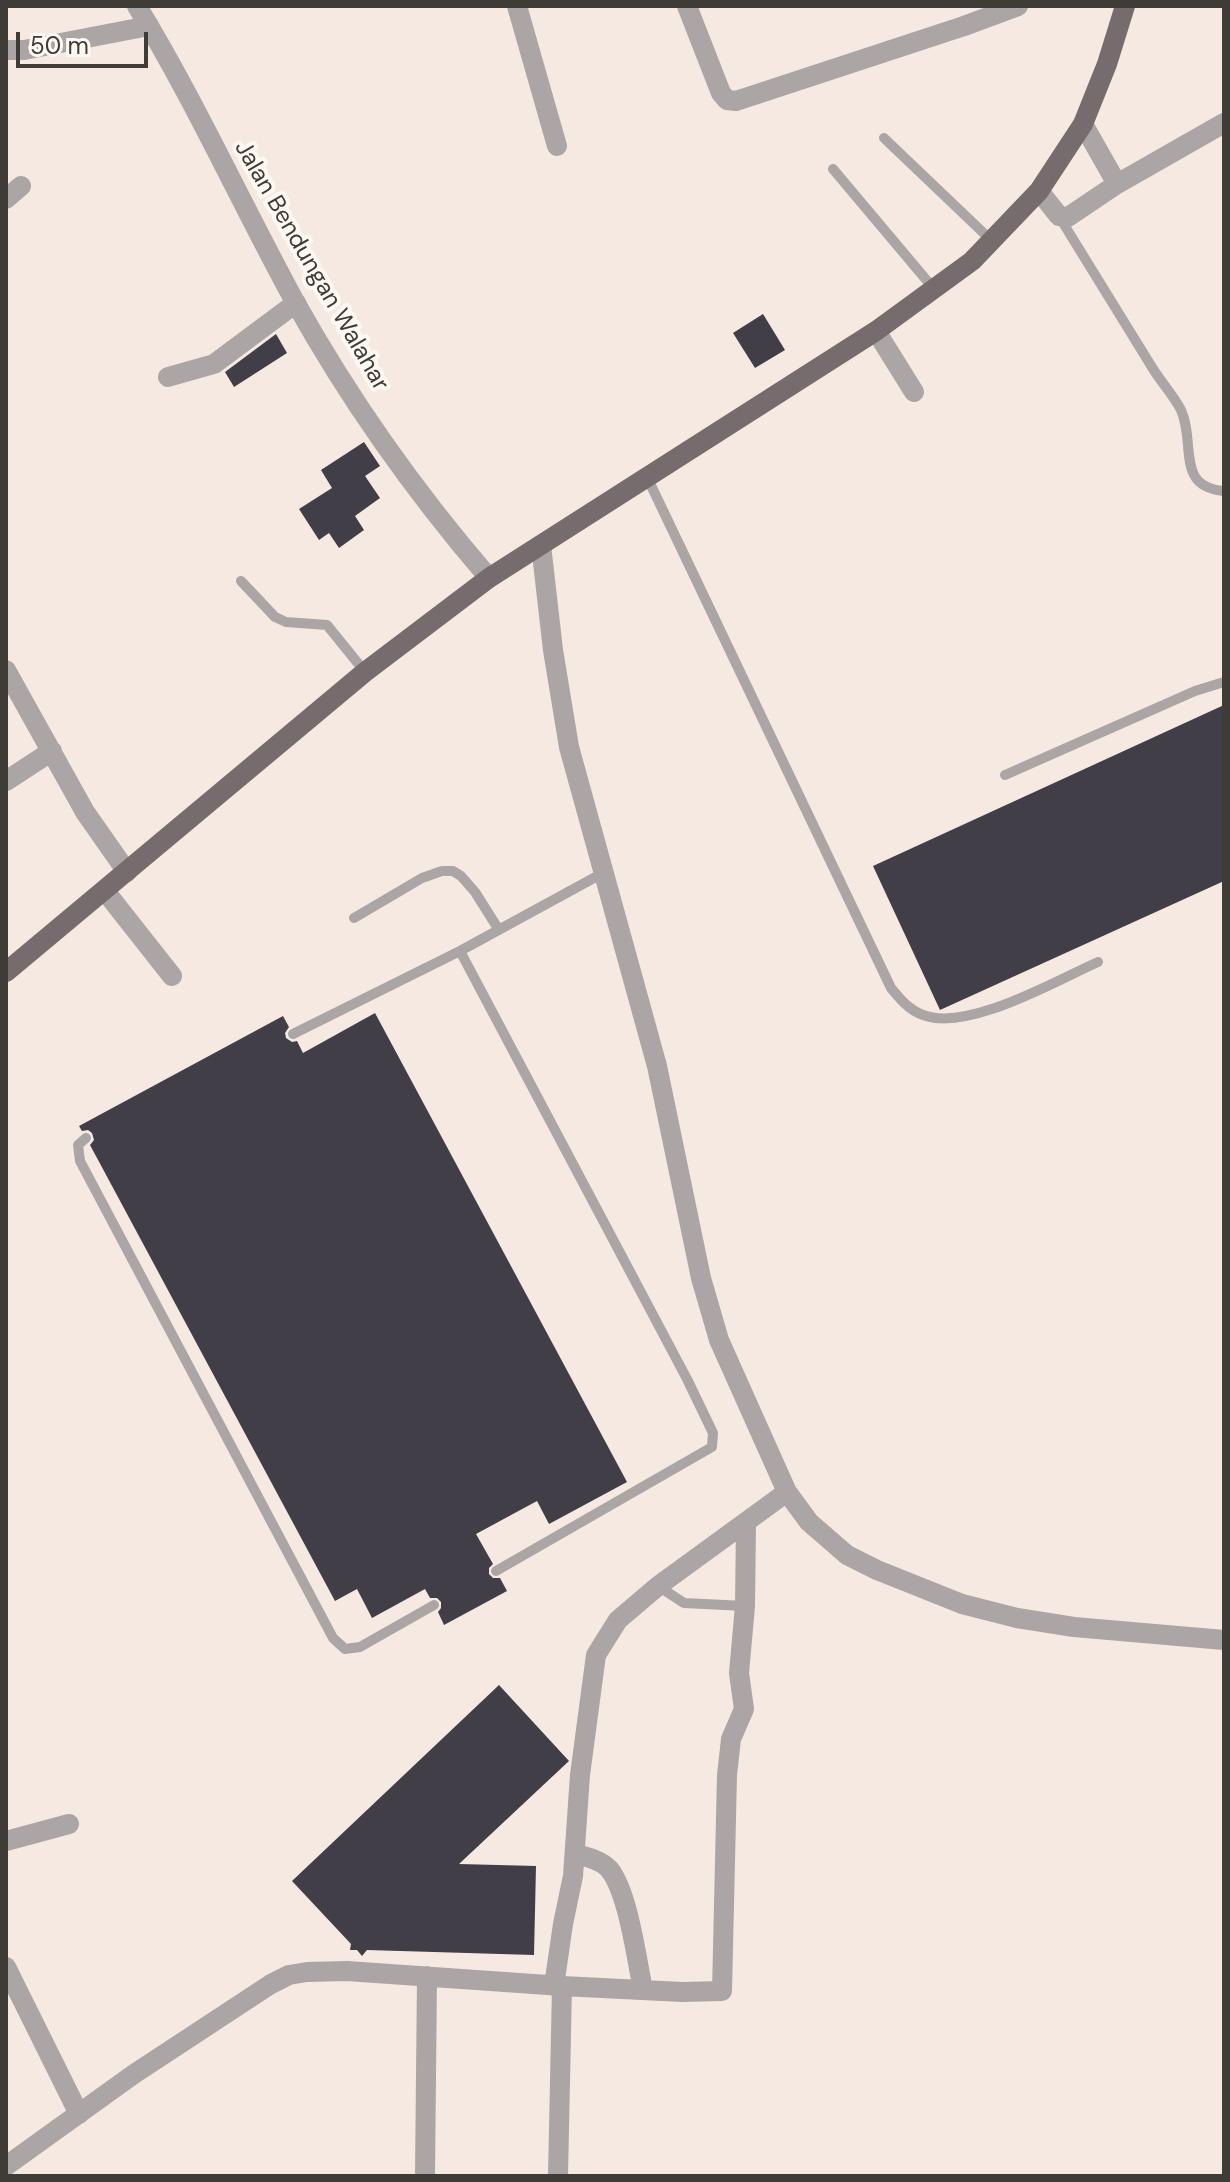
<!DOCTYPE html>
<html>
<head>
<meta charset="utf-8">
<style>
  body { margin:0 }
  #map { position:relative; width:1230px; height:2182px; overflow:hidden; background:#f5e9e1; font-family:"DM Sans",sans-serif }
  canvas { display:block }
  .frame { position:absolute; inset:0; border:8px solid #3f3b37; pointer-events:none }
  .scale { position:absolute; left:16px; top:32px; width:132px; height:36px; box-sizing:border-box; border:4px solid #3f3b37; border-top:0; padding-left:10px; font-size:24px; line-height:28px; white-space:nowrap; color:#3f3b37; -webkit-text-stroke:6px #fef8f3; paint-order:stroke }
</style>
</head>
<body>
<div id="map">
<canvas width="1230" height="2182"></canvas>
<div class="frame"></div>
<div class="scale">50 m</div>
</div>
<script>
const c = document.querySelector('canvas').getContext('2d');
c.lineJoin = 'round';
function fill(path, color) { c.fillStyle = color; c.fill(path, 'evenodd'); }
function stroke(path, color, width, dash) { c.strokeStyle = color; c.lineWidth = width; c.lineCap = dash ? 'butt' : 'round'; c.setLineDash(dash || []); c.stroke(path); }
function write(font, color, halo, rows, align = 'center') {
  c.font = font + ' "DM Sans",sans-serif'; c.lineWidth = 8; c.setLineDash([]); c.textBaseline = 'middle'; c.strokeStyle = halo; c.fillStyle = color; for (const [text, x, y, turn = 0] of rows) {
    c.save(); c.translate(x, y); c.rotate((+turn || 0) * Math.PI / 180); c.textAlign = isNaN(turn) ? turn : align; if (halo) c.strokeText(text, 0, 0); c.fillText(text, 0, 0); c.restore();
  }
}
fill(new Path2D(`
  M763,314L785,350L755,368L733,333Z
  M276,334L287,353L234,387L225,372Z
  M364,442L380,466L365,476L380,498L355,516L364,530L339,548L329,533L319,540L299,509L332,488L321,470Z
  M1224,705V881L940,1010L873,866Z
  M375,1013L627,1482L549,1524L537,1501L476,1534L493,1564L489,1568V1574L493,1578H500L507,1591L444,1625L438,1612L441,1608V1602L437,1598H430L425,1589L372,1618L357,1589L335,1601L90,1145L94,1140L92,1133L88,1130L82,1131L79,1126L283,1016L289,1027L285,1033L286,1038L292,1042L297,1041L303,1053Z
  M499,1685L569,1761L459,1864L536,1866L534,1955L367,1950L362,1956L357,1950H350L351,1944L292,1881Z`), '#413e48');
stroke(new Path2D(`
  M884,138L993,242
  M833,169L934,289
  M1060,218C1090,267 1120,316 1150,364C1159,380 1173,394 1181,410C1196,443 1175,487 1224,491
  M647,477L891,988C900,999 909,1010 923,1015C968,1032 1055,981 1098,962
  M241,581L275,617L286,622L327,625L365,672
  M1005,775L1195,691L1224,682
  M354,918L422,878L442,871H453L461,876L475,892L499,930
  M460,951L687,1379L713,1433L712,1447L496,1571
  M293,1034L460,951L603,873
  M86,1138L78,1145L80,1161L333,1638L345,1649L360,1647L434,1605
  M658,1586L684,1603L745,1606`), '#aca5a6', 10);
stroke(new Path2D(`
  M517,6L557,146
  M687,6L721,93L727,100L736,101L964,26L1018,6
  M6,50H24L149,26
  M1083,124L1117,184
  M1039,191L1059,216L1068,217L1117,184L1224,123
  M6,199L21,186
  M876,331L914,392
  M168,377L214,364L296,303
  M541,545L553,650L569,747L657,1066L701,1278L719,1340L787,1492L809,1522L847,1555L877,1570L962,1604L1017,1618L1074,1627L1224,1640
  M6,670L85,812L127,872
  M6,781L52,751
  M105,891L172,976
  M6,1841L69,1824
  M575,1854C587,1857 601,1860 609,1869C628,1891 637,1961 643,1990
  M6,1967L79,2114
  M554,1986L563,1924L573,1876L580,1775L596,1655L618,1620L658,1586L787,1492
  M6,2166L134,2074L271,1984L289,1975L307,1972L347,1971L562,1986L682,1992L722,1991L727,1775L731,1739L744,1709L739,1673L745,1606L746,1523
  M425,2176L427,1976
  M558,2176L562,1986`), '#aca5a6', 20);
stroke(new Path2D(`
  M137,6C195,101 241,203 294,300C349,399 415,492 489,578`), '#aca5a6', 20);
stroke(new Path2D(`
  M6,972L365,672L489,578L876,331L972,261L1039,191L1083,124L1107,64L1125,6`), '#766b6d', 20);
write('24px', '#3f3b37', '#fef8f3', [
  ["Jalan Bendungan Walahar",311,266,60]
]);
</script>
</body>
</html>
